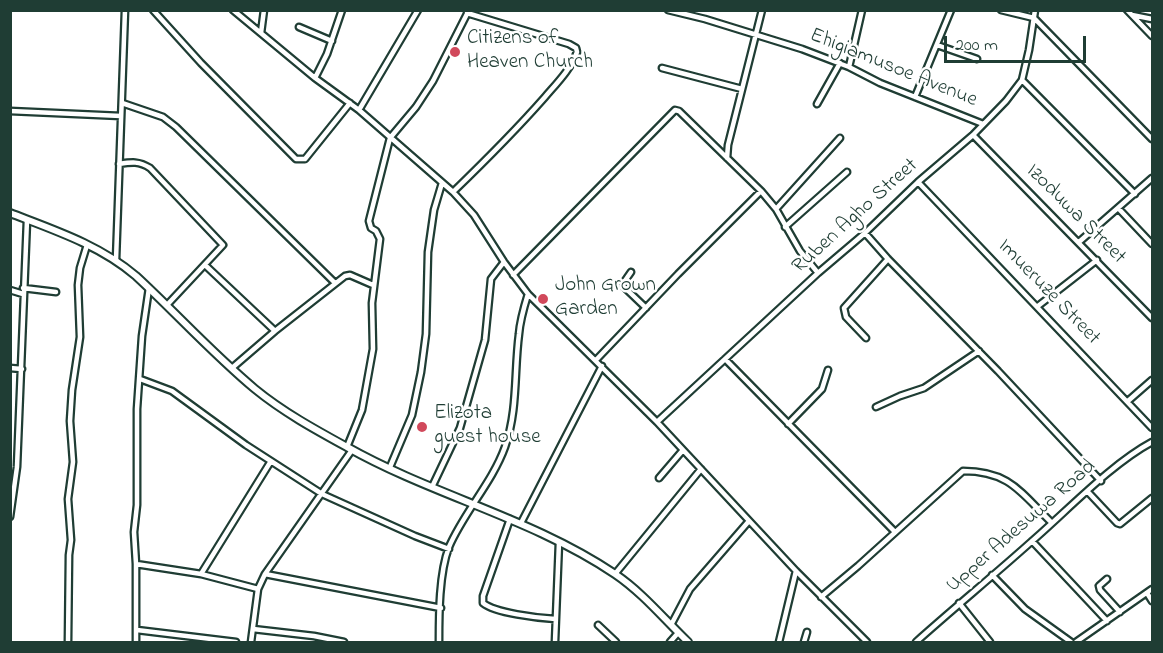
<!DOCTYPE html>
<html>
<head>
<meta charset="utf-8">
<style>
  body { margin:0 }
  #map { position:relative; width:1163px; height:653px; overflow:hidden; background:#fff; font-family:"Indie Flower",sans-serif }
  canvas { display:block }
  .frame { position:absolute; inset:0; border:12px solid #1f3d34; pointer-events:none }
  .scale { position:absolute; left:944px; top:36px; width:142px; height:27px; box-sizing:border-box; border:3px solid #1f3d34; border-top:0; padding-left:8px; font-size:18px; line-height:21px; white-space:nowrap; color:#1f3d34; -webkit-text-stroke:4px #fff; paint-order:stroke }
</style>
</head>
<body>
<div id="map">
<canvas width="1163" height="653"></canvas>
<div class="frame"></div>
<div class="scale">200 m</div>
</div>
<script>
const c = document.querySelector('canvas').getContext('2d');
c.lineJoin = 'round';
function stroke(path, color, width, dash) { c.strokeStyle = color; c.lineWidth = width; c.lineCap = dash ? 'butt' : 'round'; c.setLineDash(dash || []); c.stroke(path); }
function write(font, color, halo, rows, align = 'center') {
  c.font = font + ' "Indie Flower",sans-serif'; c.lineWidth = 5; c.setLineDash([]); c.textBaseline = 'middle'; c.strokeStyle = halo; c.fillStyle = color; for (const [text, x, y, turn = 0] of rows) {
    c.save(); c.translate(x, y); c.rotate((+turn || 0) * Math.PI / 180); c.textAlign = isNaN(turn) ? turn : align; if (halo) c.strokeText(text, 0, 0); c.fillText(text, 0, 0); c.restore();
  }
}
const street = new Path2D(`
  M153,10L201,63L296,159H305L350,103
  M233,10L315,78L359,110L453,192L474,215L504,262L528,294L657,422L796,571L867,642
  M668,10L705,19L802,49L849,67L880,83L983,124
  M1001,10L1034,18L1152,139
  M1127,10L1152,36
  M1132,15L1152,19
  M299,27L332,41
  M261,33L264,10
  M937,45L977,59
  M849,67L862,10
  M662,68L742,89
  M315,78L327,54L342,10
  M1022,80L1135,194
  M915,97L951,10
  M122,103L163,117L176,127L335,283
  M817,104L840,63
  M359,110L418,10
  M10,111L121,116
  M973,135L1152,318
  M727,158L728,145L762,10
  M119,164C132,162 139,161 150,168L223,245L167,305
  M918,182L1152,428
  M453,192C485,161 516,130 545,97C557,83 571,69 577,52L576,48L569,44L467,13
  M1118,208L1152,244
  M776,209L840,138
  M785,227L847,172
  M865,233L888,259L998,371L1101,481
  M1079,242L1152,178
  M116,260L125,10
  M205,265L275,331
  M631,272L622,285L646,308
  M513,275L675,110L679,111L761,191L776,209L800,251L818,273
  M23,288L56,292
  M149,288L142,336L137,409V505L134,532L136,564L201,574L258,589
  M10,290L23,294
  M1038,306L1097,260
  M866,338L846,317L844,308L888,259
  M725,359L895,532
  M596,360L678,274L761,191
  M10,368L22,369
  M232,368L275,331L345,276L350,275L373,285
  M140,379L172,391L246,445L322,494L415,536L449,549
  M1128,401L1152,380
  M876,407L900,396L924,388L979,351
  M657,422L818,273L865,233L918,182L973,135L1006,101L1022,80L1029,50L1035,10
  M788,424L822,389L828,370
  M347,447L362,410L373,349L372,303L380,239L376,231L371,228L369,221L390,138L416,107L433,81L469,10
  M390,467L412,415L421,372L426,334L428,252L434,210L442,183
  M659,478L683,450
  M432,487L460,428L485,340L491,279L504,262
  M1088,492L1117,523L1120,524L1152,498
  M10,517L17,467L27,220
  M510,519L483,596V603C495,613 538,618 555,619
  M521,523L602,366
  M1032,541L1107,621
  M136,564V642
  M201,574L271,461
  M265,574L441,608
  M615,574L701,469
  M992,575L1025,609L1071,642
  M1107,579L1099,586L1100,590L1120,612
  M1147,593L1152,601
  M821,597L858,566L963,471C1010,471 1021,493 1052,523
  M959,603L990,642
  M598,625L616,642
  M671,625L690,589L749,521
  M253,629L314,636L344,642
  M137,630L236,642
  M68,642L69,555L71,540L68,499L73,462L70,421L72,390L80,337L78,285L80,268L87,245
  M251,642L258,589L265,574L352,450
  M439,642C439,615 439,573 449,547C464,512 492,483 505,447C518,410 514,372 519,334C520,321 524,307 528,294
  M555,642L559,542
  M670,642L678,633
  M779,642L796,571
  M804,642L807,632
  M916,642C954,608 993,576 1031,542C1067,511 1111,464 1152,442
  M1076,642L1152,589`);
const secondary = new Path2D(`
  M10,213C54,230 100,245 136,276C176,313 213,354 255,389C283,412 316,430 347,447C434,496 532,518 615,574C643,593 664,619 688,642`);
stroke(street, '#1f3d34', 9);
stroke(secondary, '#1f3d34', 10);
stroke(street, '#fff', 4.5);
stroke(secondary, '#fff', 6);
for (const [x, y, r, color] of [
  [455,52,6,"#d1495b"],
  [543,299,6,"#d1495b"],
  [422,427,6,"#d1495b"]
]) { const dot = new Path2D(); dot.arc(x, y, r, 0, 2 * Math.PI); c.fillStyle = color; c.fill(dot); stroke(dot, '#fff', 2); }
write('21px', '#1f3d34', '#fff', [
  ["Citizens of",467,40],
  ["Heaven Church",467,64],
  ["John Grown",555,287],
  ["Garden",555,311],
  ["Elizota",434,415],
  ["guest house",434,439]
], 'left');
write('21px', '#1f3d34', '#fff', [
  ["Ehigiamusoe Avenue",893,69,22],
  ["Izoduwa Street",1075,215,45],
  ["Ruben Agho Street",856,217,-42],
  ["Imueruze Street",1048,293,46],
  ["Upper Adesuwa Road",1022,527,-41]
]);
</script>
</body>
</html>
